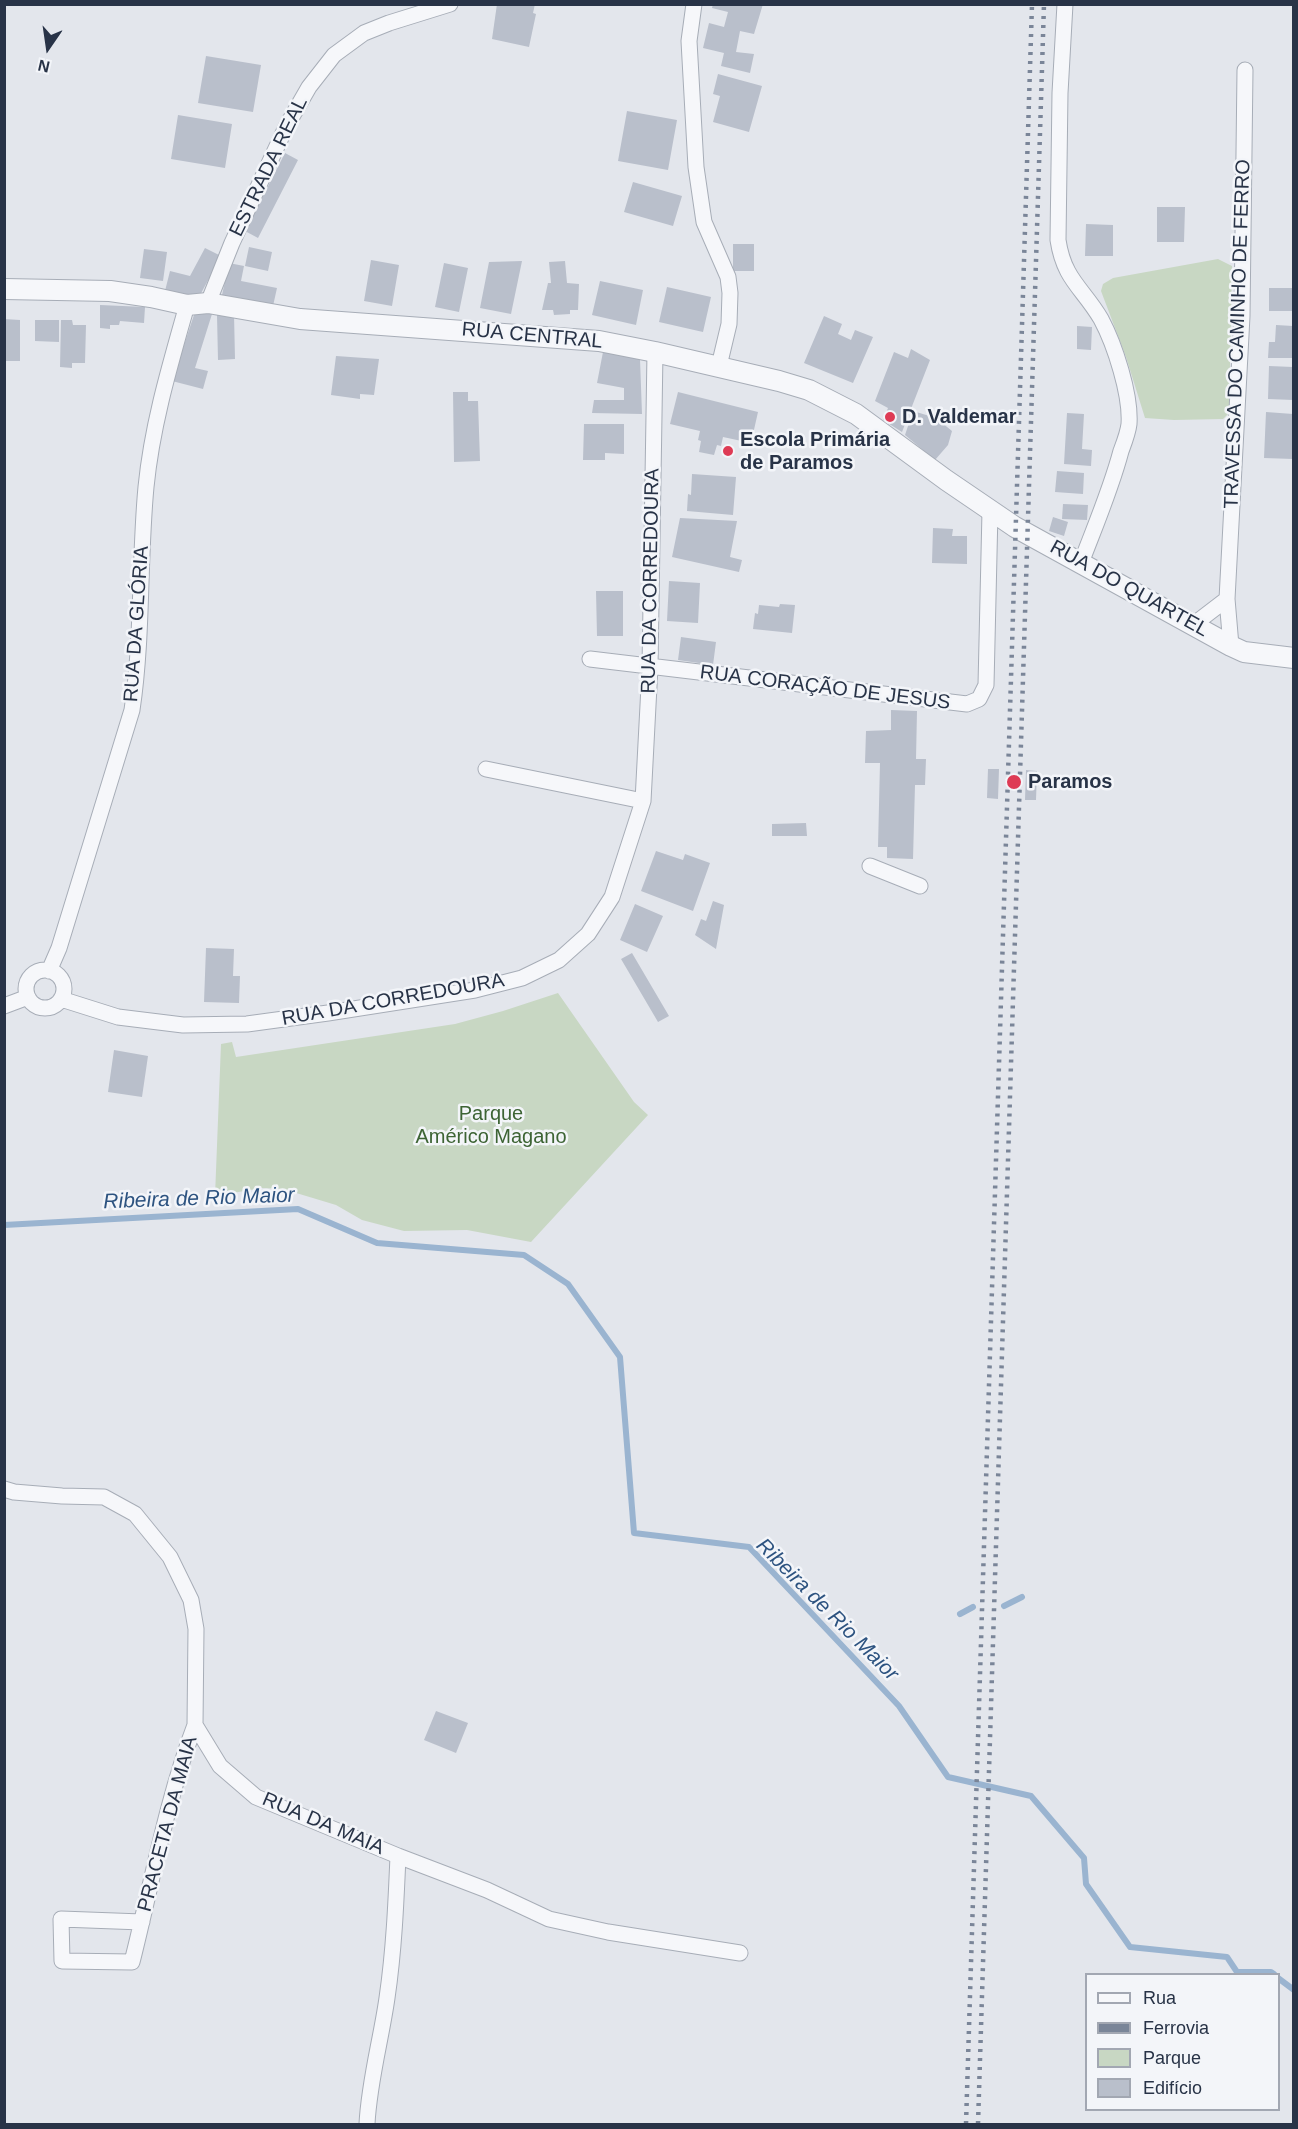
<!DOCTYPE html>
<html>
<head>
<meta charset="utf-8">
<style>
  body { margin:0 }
  #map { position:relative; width:1298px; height:2129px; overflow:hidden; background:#e3e6ec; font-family:Arial,sans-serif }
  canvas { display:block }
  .frame { position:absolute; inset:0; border:6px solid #283347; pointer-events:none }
  .legend { position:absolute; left:1085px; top:1973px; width:195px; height:138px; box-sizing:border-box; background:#f3f5f9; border:2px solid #a2a7b2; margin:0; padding:8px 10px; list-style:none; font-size:18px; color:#283347 }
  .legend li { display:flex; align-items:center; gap:12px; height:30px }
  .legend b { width:30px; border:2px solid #a2a7b2 }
  .north { position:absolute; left:18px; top:18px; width:60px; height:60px; -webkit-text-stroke:4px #f3f5f9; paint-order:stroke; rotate:193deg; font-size:16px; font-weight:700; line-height:24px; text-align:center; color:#283347 }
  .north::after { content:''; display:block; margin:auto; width:21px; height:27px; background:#283347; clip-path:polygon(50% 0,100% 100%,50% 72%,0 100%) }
</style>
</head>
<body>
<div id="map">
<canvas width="1298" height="2129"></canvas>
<div class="frame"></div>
<ul class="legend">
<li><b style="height:8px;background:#f6f7fa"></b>Rua</li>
<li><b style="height:8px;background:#7a8598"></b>Ferrovia</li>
<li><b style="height:16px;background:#c8d7c3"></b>Parque</li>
<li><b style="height:16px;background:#b9bfcb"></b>Edifício</li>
</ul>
<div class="north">N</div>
</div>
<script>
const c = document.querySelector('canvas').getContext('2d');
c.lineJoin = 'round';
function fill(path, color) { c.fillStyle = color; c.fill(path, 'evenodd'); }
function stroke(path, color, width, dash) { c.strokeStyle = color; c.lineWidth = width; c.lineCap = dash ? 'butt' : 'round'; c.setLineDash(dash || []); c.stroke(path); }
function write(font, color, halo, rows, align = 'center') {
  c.font = font + ' Arial,sans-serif'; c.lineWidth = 5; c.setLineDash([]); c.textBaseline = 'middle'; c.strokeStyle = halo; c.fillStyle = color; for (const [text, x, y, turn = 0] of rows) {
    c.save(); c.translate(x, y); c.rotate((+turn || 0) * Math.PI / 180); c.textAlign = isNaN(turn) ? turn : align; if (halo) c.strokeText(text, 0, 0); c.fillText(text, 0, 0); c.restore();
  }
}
fill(new Path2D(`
  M1218,259L1232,266L1229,413L1223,419L1174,420L1145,418L1126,357L1101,291L1103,284L1113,278Z
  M558,993L634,1102L648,1115L531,1242L467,1230L404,1231L362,1220L336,1205L283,1189L262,1188L215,1196L221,1044L232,1042L236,1057L455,1024L503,1011Z`), '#c8d7c3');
stroke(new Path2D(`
  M4,1225L298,1209L377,1243L524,1255L568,1284L620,1357L634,1533L749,1547L899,1706L948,1777L1031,1796L1084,1858L1086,1884L1130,1947L1227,1957L1237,1972H1271L1274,1974
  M1004,1606L1022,1597
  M960,1614L973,1607
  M1278,1978L1294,1990`), '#9ab4d0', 6);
fill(new Path2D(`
  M497,4H535L533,13L536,14L529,47L492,39Z
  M713,4H763L754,34L740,31L736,52L754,54L750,73L721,66L724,53L703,48L709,23L724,27L728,12L712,8Z
  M206,56L261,65L253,112L198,103Z
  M718,74L762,86L749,132L713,122L720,96L713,94Z
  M627,111L677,120L668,170L618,161Z
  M178,115L232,124L225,168L171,159Z
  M285,153L298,160L258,238L245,231Z
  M633,182L682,196L673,226L624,212Z
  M1157,207H1185L1184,242H1157Z
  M1086,224L1113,225V256H1085Z
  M733,244H754V271H733Z
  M249,247L272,252L268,271L245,266Z
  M205,248L221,256L198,299L165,291L170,271L190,276Z
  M144,249L167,252L163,281L140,278Z
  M371,260L399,265L392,306L364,301Z
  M522,261L511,314L480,308L489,262Z
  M565,261L567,283L579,284L578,310H570V314L554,315L553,310H542L548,283H551L549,262Z
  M229,263L244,266L241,281L277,288L273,306L222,295Z
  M444,263L468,268L459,312L435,307Z
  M600,281L643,290L636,325L592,315Z
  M667,287L711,297L703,332L659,322Z
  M1269,288H1293V311H1269Z
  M100,305L145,307L144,323L120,321L119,325H110V329L100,328Z
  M195,312L212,314L195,368L208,371L203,389L172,381Z
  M234,314L235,359L218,360L217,315Z
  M824,316L842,324L838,334L851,340L855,330L873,337L853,383L804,363Z
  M4,319L20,320V361H4Z
  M35,320H59V342L35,341Z
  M61,320H72L73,325H86L85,363H72V368L60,367Z
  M1276,325L1293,326V358H1268L1269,342H1275Z
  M1077,326L1092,327L1091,350L1077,349Z
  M911,349L930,360L902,432L883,420L888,408L875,401L894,352L908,358Z
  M603,352L640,359L642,414L592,413L594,400H624V388L597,383Z
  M336,356L379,359L374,395L360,394V399L331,395Z
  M1269,366L1293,367V400L1268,399Z
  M453,392H468V401H478L480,461L454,462Z
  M678,392L758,412L751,443L723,437L721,446L717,445L714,455L699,452L701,441L698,440L700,431L670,424Z
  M913,411L936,418L952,431L948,445L935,460L905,435Z
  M1266,412L1293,414V459L1264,458Z
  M1067,413L1084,414L1082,449L1092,450L1091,466L1064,464Z
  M584,424H624V454L605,453V460H583Z
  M1057,471L1084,473L1083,494L1055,492Z
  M692,474L736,477L733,515L687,511L688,494L691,495Z
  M1063,504L1088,505L1087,520L1062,519Z
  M1053,517L1068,522L1064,536L1049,531Z
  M680,518L737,521L730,557L742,560L739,572L672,557Z
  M933,528L953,529L952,536H967V564L932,563Z
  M669,581L700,583L698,623L667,621Z
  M596,591H623V636H597Z
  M780,604L795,605L792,633L753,629L755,613L758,614L759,605L779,607Z
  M681,637L716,642L713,665L678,660Z
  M891,710L917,711L916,759H926L925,785H915L913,859L887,858V847H878L880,763H865L866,731L891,730Z
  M988,769H999L998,799L987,798Z
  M1026,770L1037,771L1036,800H1025Z
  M806,823L807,836H772V824Z
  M656,851L683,860L685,854L710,863L693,911L641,891Z
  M713,901L724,905L716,949L695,935L701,919L706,921Z
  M635,904L663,916L647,952L620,940Z
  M206,948L234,949L233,976H240L239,1003L204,1002Z
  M632,953L669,1016L658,1022L621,959Z
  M114,1050L148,1056L142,1097L108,1092Z
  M436,1711L468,1723L456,1753L424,1740Z`), '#b9bfcb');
const minor = new Path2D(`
  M694,4L689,41L696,167L704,222L728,277L730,293L729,324L719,366
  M1065,4L1060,93L1058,240C1064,280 1083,288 1101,319C1115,345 1131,395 1129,424C1128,433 1124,443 1121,451C1111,489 1095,526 1081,563
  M208,303L232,243L286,127L309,87L334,55L364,33L389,23L450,4
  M1193,625L1227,599
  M1231,646L1227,599L1242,316L1245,70
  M590,659L967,704L979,699L986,685L990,511
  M486,769L643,801
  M870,866L920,886
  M26 989a19 19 0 1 1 38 0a19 19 0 1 1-38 0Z
  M49,971L59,948L132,710C143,636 139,561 146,487C152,425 170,365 187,305
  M61,999L118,1017L183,1025L247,1024L328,1013L475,990L522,978L559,960L588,934L612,897L643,801L650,667L655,352
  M4,1006L28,997
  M4,1489L14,1492L62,1496L104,1497L135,1514L170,1557L191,1600L196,1629L195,1725L220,1766L256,1797L398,1856C396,1903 394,1950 387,1998C381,2040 369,2082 367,2124
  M398,1856L487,1890L549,1919L608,1932L740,1953
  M142,1922L61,1919L62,1961L132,1962C152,1883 166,1801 195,1725`);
const tertiary = new Path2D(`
  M4,289L110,291L151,297L187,305L208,303L300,319L599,341L655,352L779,381L809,390L856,414L946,480L1015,527L1231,646L1244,652L1294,658`);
stroke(minor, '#a7adb7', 17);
stroke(tertiary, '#a7adb7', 22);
stroke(minor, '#f6f7fa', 15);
stroke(tertiary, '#f6f7fa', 20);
stroke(new Path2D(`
  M966,2124L1032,4
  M978,2124L1044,4`), '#7a8598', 4.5, [3, 6]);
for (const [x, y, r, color] of [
  [890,417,6,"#de3b55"],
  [728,451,6,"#de3b55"],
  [1014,782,8,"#de3b55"]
]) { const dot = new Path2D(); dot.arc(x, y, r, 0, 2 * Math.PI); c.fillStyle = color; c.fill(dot); stroke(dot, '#f3f5f9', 2); }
write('20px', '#283347', '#f3f5f9', [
  ["ESTRADA REAL",269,167,-64],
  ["TRAVESSA DO CAMINHO DE FERRO",1238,334,-88],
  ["RUA CENTRAL",532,336,5],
  ["RUA DA CORREDOURA",651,581,-89],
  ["RUA DO QUARTEL",1129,589,29],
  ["RUA DA GLÓRIA",137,624,-86],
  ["RUA CORAÇÃO DE JESUS",825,688,7],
  ["RUA DA CORREDOURA",393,1000,-10],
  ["PRACETA DA MAIA",168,1824,-75],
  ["RUA DA MAIA",323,1824,23]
]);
write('bold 20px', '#283347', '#f3f5f9', [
  ["D. Valdemar",902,417],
  ["Escola Primária",740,440],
  ["de Paramos",740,463],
  ["Paramos",1028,782]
], 'left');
write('20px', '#3d6434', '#f3f5f9', [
  ["Parque",491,1114],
  ["Américo Magano",491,1137]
]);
write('italic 21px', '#2d5380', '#f3f5f9', [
  ["Ribeira de Rio Maior",199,1199,-2],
  ["Ribeira de Rio Maior",827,1610,45]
]);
</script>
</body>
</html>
